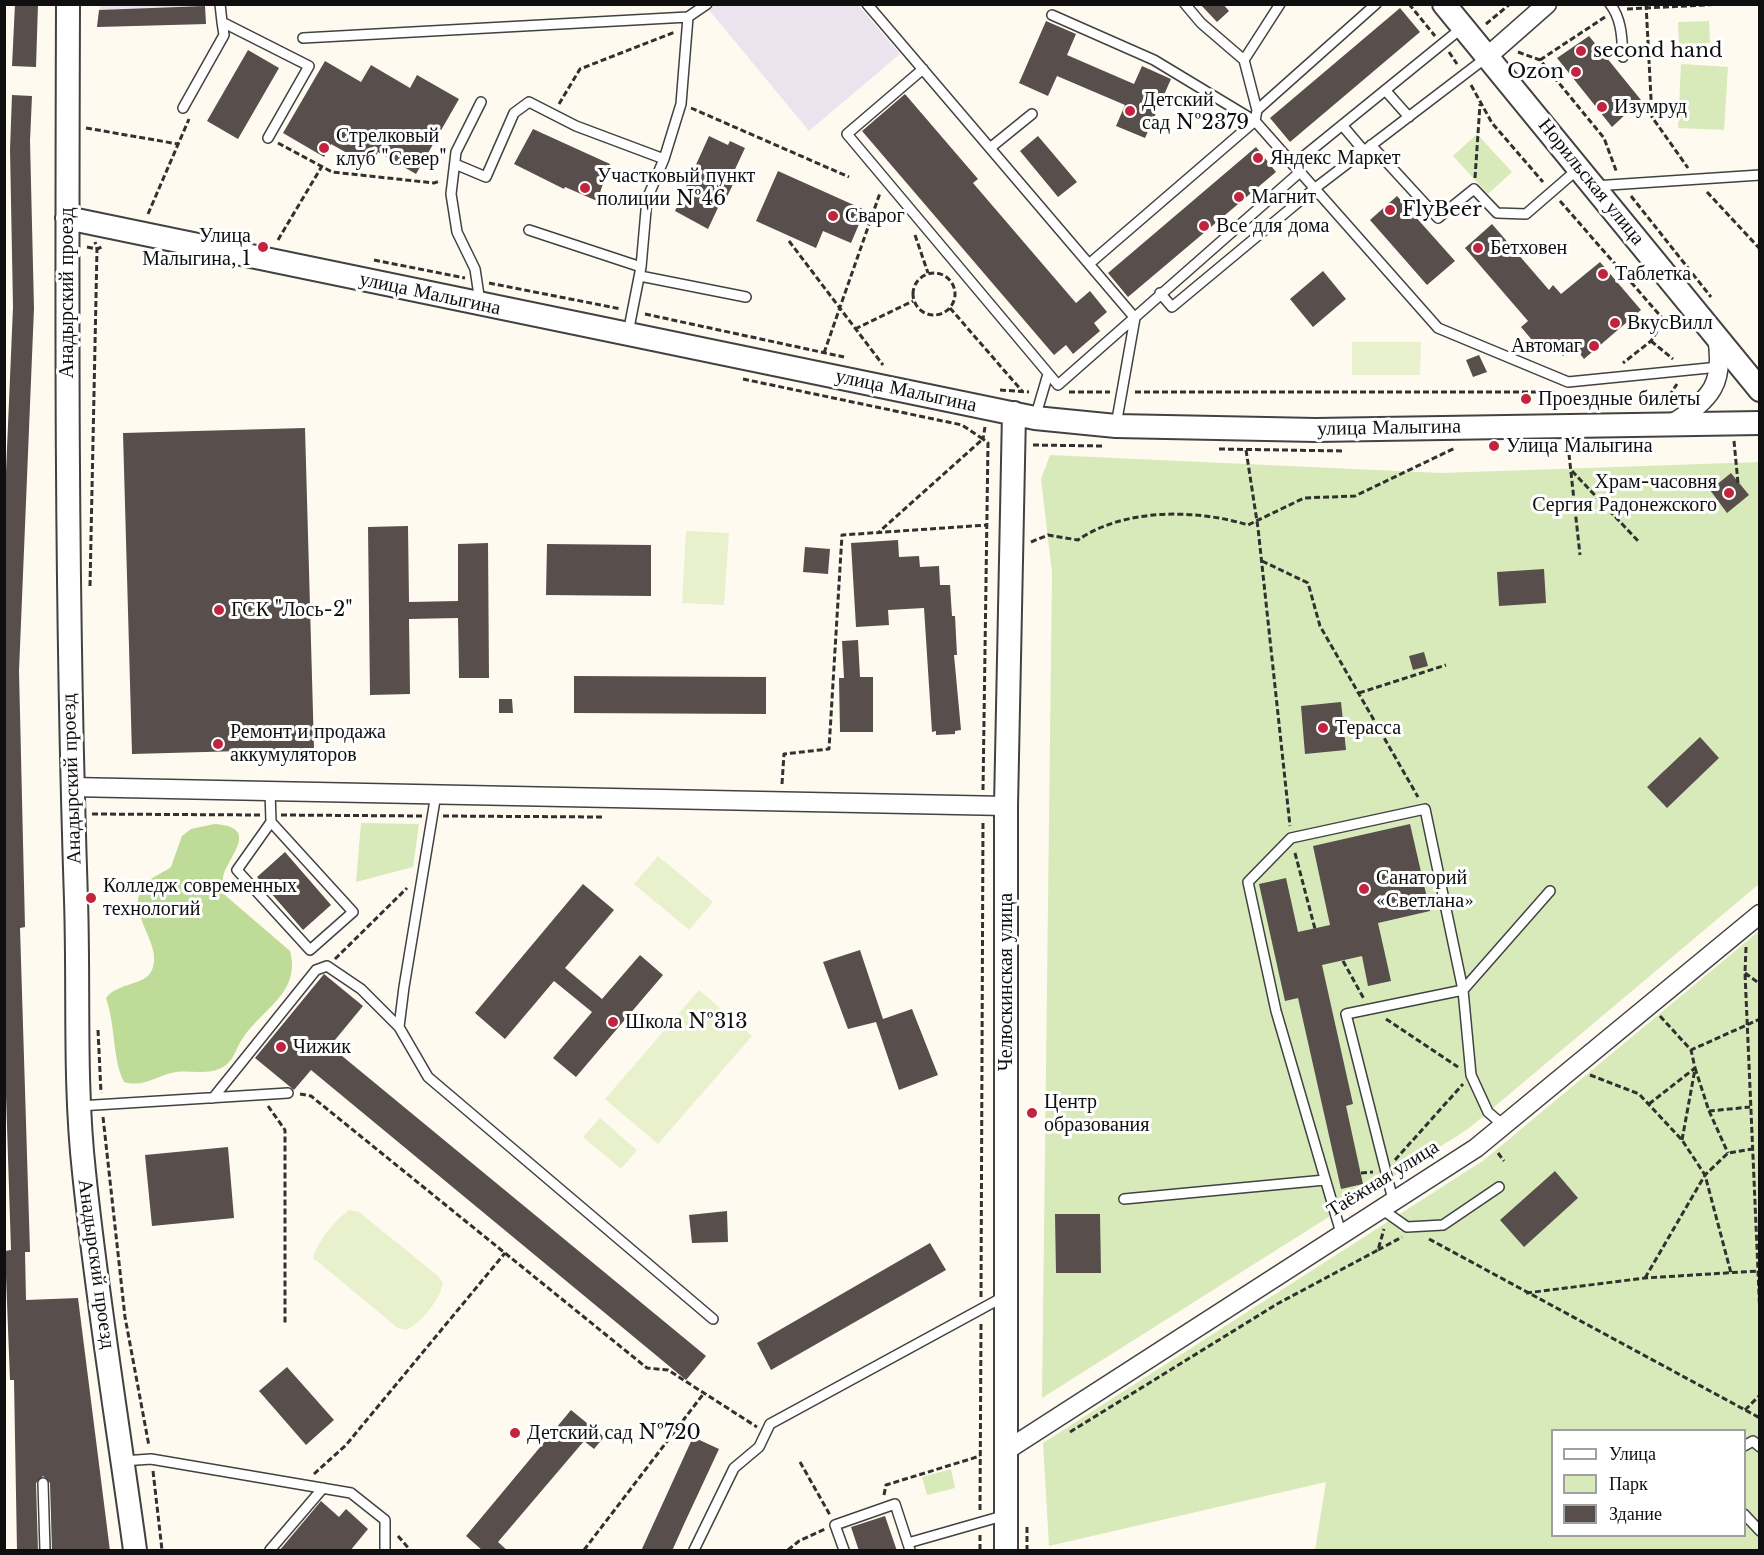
<!DOCTYPE html>
<html>
<head>
<meta charset="utf-8">
<style>
  body { margin:0 }
  #map { position:relative; width:1764px; height:1555px; overflow:hidden; background:#fffaf0; font-family:"Libre Baskerville",serif }
  canvas { display:block }
  .frame { position:absolute; inset:0; border:6px solid #0f0f0f; pointer-events:none }
  .legend { position:absolute; left:1551px; top:1429px; width:195px; height:108px; box-sizing:border-box; background:#fff; border:2px solid #9f9f9f; margin:0; padding:8px 10px; list-style:none; font-size:18px; color:#0f0f0f }
  .legend li { display:flex; align-items:center; gap:12px; height:30px }
  .legend b { width:30px; border:2px solid #9f9f9f }
</style>
</head>
<body>
<div id="map">
<canvas width="1764" height="1555"></canvas>
<div class="frame"></div>
<ul class="legend">
<li><b style="height:8px;background:#fff"></b>Улица</li>
<li><b style="height:16px;background:#d8eab9"></b>Парк</li>
<li><b style="height:16px;background:#584e4b"></b>Здание</li>
</ul>
</div>
<script>
const c = document.querySelector('canvas').getContext('2d');
c.lineJoin = 'round';
function fill(path, color) { c.fillStyle = color; c.fill(path, 'evenodd'); }
function stroke(path, color, width, dash) { c.strokeStyle = color; c.lineWidth = width; c.lineCap = dash ? 'butt' : 'round'; c.setLineDash(dash || []); c.stroke(path); }
function write(font, color, halo, rows, align = 'center') {
  c.font = font + ' "Libre Baskerville",serif'; c.lineWidth = 6; c.setLineDash([]); c.textBaseline = 'middle'; c.strokeStyle = halo; c.fillStyle = color; for (const [text, x, y, turn = 0] of rows) {
    c.save(); c.translate(x, y); c.rotate((+turn || 0) * Math.PI / 180); c.textAlign = isNaN(turn) ? turn : align; if (halo) c.strokeText(text, 0, 0); c.fillText(text, 0, 0); c.restore();
  }
}
fill(new Path2D(`
  M100,5H205L206,24L97,27Z
  M715,5H858L900,54L809,131L708,9Z`), '#ebe3ed');
fill(new Path2D(`
  M1709,21L1710,43L1679,44L1678,22Z
  M1681,64L1728,67L1724,130L1678,128Z
  M1477,134L1512,172L1488,194L1453,156Z
  M1050,455L1441,473L1760,462L1759,884L1468,1129L1042,1398L1052,572L1041,479Z
  M361,823L419,824L413,867L356,882Z
  M1759,931V1550H1315L1326,1482L1049,1546L1043,1443L1484,1160ZM1552,1430H1744V1536H1552Z
  M951,1469L955,1488L927,1495L922,1477Z`), '#d8eab9');
fill(new Path2D(`
  M214,824C263,827 226,858 223,878C221,885 224,890 226,896L290,951C301,993 263,1008 243,1038C237,1046 234,1059 226,1065C212,1076 192,1070 176,1072C157,1075 145,1088 124,1082C112,1058 116,1027 106,998C118,982 145,986 152,970C164,943 123,912 144,885C151,877 163,873 171,867L182,836L191,829Z`), '#bedb98');
fill(new Path2D(`
  M1352,342H1421L1420,375H1352Z
  M686,531L729,533L724,605L682,603Z
  M658,856L713,902L689,930L634,884Z
  M699,990L752,1036L658,1144L605,1099Z
  M600,1118L637,1150L621,1169L583,1137Z
  M350,1210L359,1212L438,1276L443,1283C440,1300 421,1323 406,1330L398,1328L313,1258C318,1241 335,1219 350,1210Z`), '#e8f1cb');
fill(new Path2D(`
  M15,4H38L36,67L12,66Z
  M1200,4H1223L1229,11L1217,22Z
  M205,6L206,24L97,27L99,10Z
  M1400,8L1420,32L1290,142L1270,118Z
  M1046,21L1076,34L1067,55L1134,84L1142,66L1171,79L1145,138L1116,126L1125,105L1057,76L1048,96L1019,83Z
  M1589,36L1641,100L1612,127L1557,58Z
  M248,50L279,68L238,139L207,121Z
  M325,61L361,82L371,65L410,88L417,75L459,99L416,174L378,152L370,166L331,144L324,157L283,133Z
  M905,94L978,179L973,183L1076,303L1090,291L1107,312L1094,323L1100,331L1073,354L1066,345L1054,355L862,131Z
  M12,95L32,96L30,141L34,308L19,671L25,927L20,928L30,1252H25L26,1300L78,1298L110,1551H52L50,1483L43,1476L36,1483L38,1551H17L14,1380H10L5,1251L11,1250L4,1034V519L13,307L10,149Z
  M533,129L610,164L597,201L565,187L564,189L514,164Z
  M709,136L728,145L730,141L745,148L730,180L734,182L726,199L723,197L708,229L675,211Z
  M1038,136L1077,182L1058,197L1020,151Z
  M1256,147L1276,172L1128,297L1108,273Z
  M778,171L865,210L851,243L823,231L816,248L756,221Z
  M1397,196L1455,261L1427,285L1370,220Z
  M1492,224L1549,290L1553,285L1561,294L1600,262L1641,310L1584,359L1574,346L1563,356L1553,344L1543,353L1521,327L1528,321L1465,248Z
  M1323,271L1346,299L1313,327L1290,299Z
  M1479,355L1487,372L1473,377L1466,360Z
  M305,428L314,749L132,754L123,433Z
  M1731,473L1749,495L1727,513L1710,490Z
  M408,526L409,602L458,601V544L488,543L489,678H459L458,618L409,619L410,694L370,695L368,527Z
  M898,540L899,557L919,556L920,567L939,566L940,585H950L952,616H955L957,655H954L961,730L955,731V734L936,735V731L932,732L924,608L888,610L889,625L856,627L851,543Z
  M547,544L651,545V596L546,595Z
  M805,547L830,549L828,574L803,572Z
  M1544,569L1546,603L1499,606L1497,572Z
  M858,640L860,677H873V732H840L839,678H844L842,641Z
  M1424,652L1428,666L1413,670L1409,656Z
  M574,676L766,677V714L574,713Z
  M499,699H512L513,713H499Z
  M1341,702L1346,750L1305,754L1301,706Z
  M1700,737L1719,758L1667,808L1647,787Z
  M1410,824L1430,911L1378,923L1391,981L1368,986L1362,956L1322,965L1353,1104L1346,1106L1363,1184L1341,1189L1298,998L1285,1001L1259,884L1286,878L1298,932L1330,925L1313,846Z
  M285,852L331,905L303,930L257,877Z
  M583,884L614,910L565,968L602,999L640,955L663,975L576,1077L553,1058L592,1012L554,981L505,1039L475,1013Z
  M860,950L883,1019L912,1009L938,1075L899,1090L876,1022L848,1029L823,962Z
  M324,974L363,1006L330,1046L706,1356L686,1380L311,1070L294,1090L255,1058Z
  M228,1147L234,1218L152,1226L145,1155Z
  M1555,1171L1578,1198L1524,1247L1500,1220Z
  M727,1211L728,1242L692,1243L689,1215Z
  M1055,1214H1100L1101,1273H1056Z
  M930,1243L946,1270L771,1370L757,1343Z
  M287,1367L334,1420L306,1445L259,1391Z
  M571,1410L604,1437L594,1449L584,1441L498,1542L508,1551H483L466,1536Z
  M693,1437L719,1449L685,1522L672,1551H641Z
  M321,1501L339,1517L346,1509L368,1529L350,1551H279Z
  M885,1516L897,1551H859L851,1527Z`), '#584e4b');
const service = new Path2D(`
  M220,4L222,22L309,66L268,138
  M867,4L1135,318
  M1185,4L1201,23L1244,60
  M1610,4C1622,19 1622,39 1623,57
  M1052,15L1154,60L1255,121L1438,328L1568,382L1719,367
  M303,38L688,17L707,4
  M923,69L847,134L1058,385L1300,172
  M1385,90L1409,117
  M183,108L224,35L222,22
  M1257,110L1244,60L1280,4
  M1342,125L1364,151
  M1371,145L1438,218L1474,189L1497,213L1526,214L1578,169
  M990,148L1032,114
  M455,164L486,177L514,113L529,102L576,126L664,159
  M1293,165L1463,27
  M1594,186L1760,175
  M529,230L641,267
  M1089,264L1255,121L1257,110L1376,4
  M640,276L746,297
  M1160,293L1172,307L1314,189L1487,57
  M480,302L475,269L457,232L451,194L456,152L481,102
  M628,333L641,267L647,199L664,159L681,104L688,17
  M1035,418L1048,374
  M1116,425L1135,318
  M270,791L271,822L353,912L310,950L237,870L271,822
  M436,794L404,987L399,1027L428,1077L713,1319
  M213,1098L316,970L327,966L361,989L399,1027
  M79,1106L288,1093
  M1124,1199L1325,1180
  M1393,1200L1346,1014L1463,990L1550,891
  M1380,1208L1407,1227L1443,1225L1499,1187
  M1341,1233L1276,1011L1248,882L1291,838L1425,809L1463,990L1471,1075L1488,1112L1503,1125
  M1744,1446L1753,1441L1760,1447
  M123,1461L151,1459L351,1493L385,1520V1550
  M43,1483L45,1550
  M1744,1514L1760,1531
  M908,1543L1006,1515
  M270,1550L323,1488
  M694,1550L734,1468L759,1447L770,1424L1005,1296
  M844,1550L835,1525L895,1504L910,1550`);
const minor = new Path2D(`
  M1488,56L1547,4
  M1673,423C1711,399 1725,384 1717,337
  M71,787L1006,806
  M1007,1450L1476,1148L1760,914`);
const tertiary = new Path2D(`
  M68,4C67,303 66,601 76,900C79,991 74,1082 84,1172C97,1299 118,1425 135,1550
  M1444,4L1760,390
  M67,218L1035,418L1116,426L1316,430L1760,423
  M1006,1550V806L1014,413`);
stroke(service, '#424242', 12);
stroke(minor, '#424242', 21);
stroke(tertiary, '#424242', 26);
stroke(new Path2D(`
  M1409,4L1435,36
  M1646,4L1652,117L1688,168
  M1627,9L1724,4
  M1486,24L1510,4
  M1449,52L1457,64
  M1518,52L1540,60L1604,138L1617,173
  M1540,60L1605,17
  M1471,85L1492,123L1543,182
  M559,104L580,69L675,32
  M691,108L849,177
  M86,128L178,144
  M278,143L332,172L434,183L440,181
  M1475,178L1480,104
  M1707,192L1760,249
  M1631,196L1711,297
  M1560,201L1664,320L1651,341L1623,363
  M148,214L189,119
  M915,235L928,273
  M278,240L322,166
  M789,241L883,365
  M87,247L97,249L104,246
  M374,260L465,278
  M913 294a21 21 0 1 1 42 0a21 21 0 1 1-42 0Z
  M489,283L621,309
  M950,308L1022,391
  M645,314L844,357
  M855,329L913,301
  M1651,341L1673,359
  M824,353L880,193
  M743,379L962,425L983,439L879,532
  M1000,390L1029,392
  M1069,392H1110
  M1135,392H1557
  M1669,405V396L1677,384
  M1734,441L1738,483
  M1033,445L1104,446
  M1568,445L1580,555
  M1219,449L1344,451
  M1246,450L1258,528L1290,826
  M1572,471L1640,543
  M1031,542L1048,535L1078,540C1124,508 1196,509 1248,525L1304,498L1355,496L1455,448
  M1262,561L1308,583L1320,626L1418,797
  M90,586L97,249L95,242
  M1359,693L1446,665
  M782,784L784,754L829,749L842,535L987,525
  M983,790L988,443L983,439L985,427
  M92,814L260,815
  M281,815L422,816
  M443,816L602,817
  M1295,853L1315,929
  M1746,947L1745,973L1760,1317
  M335,959L407,888
  M1343,961L1364,999
  M1745,973L1760,984
  M1660,1016L1691,1050L1760,1019
  M1386,1019L1458,1067
  M98,1030L101,1093
  M1695,1068L1709,1111L1750,1107
  M1590,1075L1639,1094L1682,1140L1705,1175L1731,1273
  M300,1094L311,1096L647,1368L668,1370L757,1427
  M1649,1104L1695,1068L1691,1050
  M268,1106L285,1130V1323
  M1709,1111L1728,1153
  M103,1117L125,1317L149,1446
  M1682,1140L1695,1069
  M1498,1153L1504,1161
  M1395,1160L1463,1084
  M1361,1173L1373,1172
  M1429,1239L1760,1418
  M1378,1250L1402,1237
  M1645,1278L1705,1175L1728,1153L1752,1149
  M1526,1293L1645,1278L1758,1271
  M981,1297L983,820
  M1745,1410L1760,1395
  M1070,1432L1277,1304L1378,1250L1384,1229
  M800,1462L830,1515
  M153,1471L162,1550
  M314,1474L346,1445L505,1253
  M884,1495L886,1485L980,1456
  M980,1510L981,1324
  M1027,1527V1550
  M398,1536L410,1550
  M584,1550L704,1393
  M788,1550L799,1541L825,1529
  M980,1550V1534`), '#313131', 3, [6, 3]);
stroke(service, '#fff', 9);
stroke(minor, '#fff', 18);
stroke(tertiary, '#fff', 22);
for (const [x, y, r, color] of [
  [1581,51,6,"#c2243d"],
  [1576,72,6,"#c2243d"],
  [1602,107,6,"#c2243d"],
  [1130,111,6,"#c2243d"],
  [324,148,6,"#c2243d"],
  [1258,158,6,"#c2243d"],
  [585,188,6,"#c2243d"],
  [1239,197,6,"#c2243d"],
  [1390,210,6,"#c2243d"],
  [833,216,6,"#c2243d"],
  [1204,226,6,"#c2243d"],
  [263,247,6,"#c2243d"],
  [1478,248,6,"#c2243d"],
  [1603,274,6,"#c2243d"],
  [1615,323,6,"#c2243d"],
  [1594,346,6,"#c2243d"],
  [1526,399,6,"#c2243d"],
  [1494,446,6,"#c2243d"],
  [1729,493,6,"#c2243d"],
  [219,610,6,"#c2243d"],
  [1323,728,6,"#c2243d"],
  [218,744,6,"#c2243d"],
  [1364,889,6,"#c2243d"],
  [91,898,6,"#c2243d"],
  [613,1022,6,"#c2243d"],
  [281,1047,6,"#c2243d"],
  [1032,1113,6,"#c2243d"],
  [515,1433,6,"#c2243d"]
]) { const dot = new Path2D(); dot.arc(x, y, r, 0, 2 * Math.PI); c.fillStyle = color; c.fill(dot); stroke(dot, '#fff', 2); }
write('20px', '#0f0f0f', '#fff', [
  ["second hand",1593,51],
  ["Ozon",1564,72,"right"],
  ["Детский",1142,100],
  ["сад №2379",1142,123],
  ["Изумруд",1614,107],
  ["Стрелковый",336,136],
  ["клуб \"Север\"",336,159],
  ["Яндекс Маркет",1270,158],
  ["Участковый пункт",597,176],
  ["полиции №46",597,199],
  ["Магнит",1251,197],
  ["FlyBeer",1402,210],
  ["Сварог",845,216],
  ["Все для дома",1216,226],
  ["Улица",251,236,"right"],
  ["Малыгина, 1",251,259,"right"],
  ["Бетховен",1490,248],
  ["Таблетка",1615,274],
  ["ВкусВилл",1627,323],
  ["Автомаг",1582,346,"right"],
  ["Проездные билеты",1538,399],
  ["Улица Малыгина",1506,446],
  ["Храм-часовня",1717,482,"right"],
  ["Сергия Радонежского",1717,505,"right"],
  ["ГСК \"Лось-2\"",231,610],
  ["Терасса",1335,728],
  ["Ремонт и продажа",230,732],
  ["аккумуляторов",230,755],
  ["Санаторий",1376,878],
  ["«Светлана»",1376,901],
  ["Колледж современных",103,886],
  ["технологий",103,909],
  ["Школа №313",625,1022],
  ["Чижик",293,1047],
  ["Центр",1044,1102],
  ["образования",1044,1125],
  ["Детский сад №720",527,1433]
], 'left');
write('20px', '#0f0f0f', '#fff', [
  ["Норильская улица",1591,182,51],
  ["Анадырский проезд",67,293,-90],
  ["улица Малыгина",430,294,12],
  ["улица Малыгина",906,391,12],
  ["улица Малыгина",1389,428,-1],
  ["Анадырский проезд",72,779,-92],
  ["Челюскинская улица",1006,982,-90],
  ["Таёжная улица",1383,1179,-32],
  ["Анадырский проезд",96,1264,82]
]);
</script>
</body>
</html>
